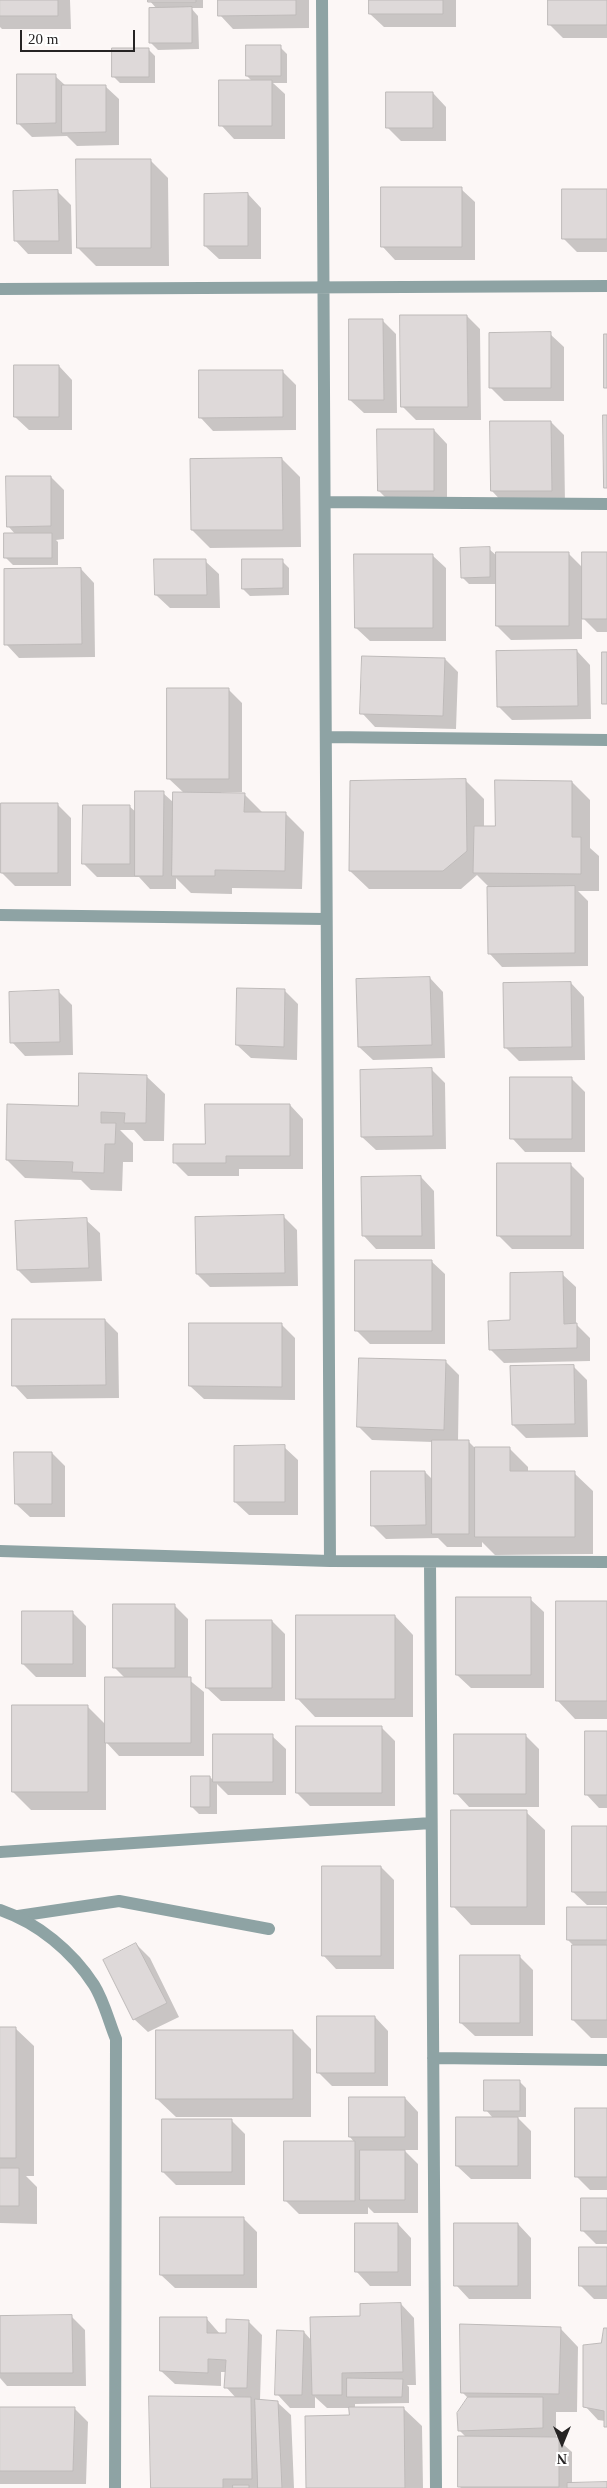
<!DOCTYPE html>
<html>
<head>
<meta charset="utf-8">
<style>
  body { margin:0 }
  #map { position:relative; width:607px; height:2488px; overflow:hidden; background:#fcf7f6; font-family:"Times New Roman",serif }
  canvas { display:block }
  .north { position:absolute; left:537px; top:2418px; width:50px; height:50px; -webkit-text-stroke:4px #fff; paint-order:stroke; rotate:180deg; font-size:14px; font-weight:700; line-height:20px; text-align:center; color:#262424 }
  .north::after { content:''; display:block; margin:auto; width:18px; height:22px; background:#262424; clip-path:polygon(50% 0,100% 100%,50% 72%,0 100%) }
  .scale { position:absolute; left:20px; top:30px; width:115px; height:22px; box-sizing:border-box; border:2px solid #262424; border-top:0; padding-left:6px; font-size:15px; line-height:18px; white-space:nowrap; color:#262424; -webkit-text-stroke:4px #fff; paint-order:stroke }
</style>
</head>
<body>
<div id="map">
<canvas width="607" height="2488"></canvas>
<div class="north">N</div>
<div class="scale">20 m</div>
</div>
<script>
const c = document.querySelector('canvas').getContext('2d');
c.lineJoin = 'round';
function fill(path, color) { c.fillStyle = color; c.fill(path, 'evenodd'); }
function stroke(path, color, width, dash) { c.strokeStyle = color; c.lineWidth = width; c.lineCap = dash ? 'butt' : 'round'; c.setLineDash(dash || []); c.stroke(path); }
fill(new Path2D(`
  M0,0H70L71,29H2L0,27Z
  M149,0H203V8H191L198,16L199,49L158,50L151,43L157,9Z
  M219,0H309V28L233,29L220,15Z
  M370,0H456V27H384L370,14Z
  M550,0H607V38H563L550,25Z
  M280,47L287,54V83H273L285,94V139H234L221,125L252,81L247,76Z
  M148,49L155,56V83H120L113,76Z
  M55,76L66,86H105L119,99V145L77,146L67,136L32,137L18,123Z
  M433,93L446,107V141H401L387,127Z
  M150,160L168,178L169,266H96L78,248Z
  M461,189L475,202V260H395L382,246Z
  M607,190V252H577L563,238Z
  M58,192L71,205L72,254H28L15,240Z
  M248,194L261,208V259H219L205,246Z
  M467,316L480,329L481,420H416L402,406Z
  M382,320L396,334L397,413H364L350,400Z
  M550,334L564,347V401H504L491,388Z
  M59,366L72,380V430H29L15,417Z
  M282,371L296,385V430L213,431L200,417Z
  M551,422L564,435L565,504L505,505L492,491Z
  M434,430L447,444V504L393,505L379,491Z
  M282,459L300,477L301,547L210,548L192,530Z
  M51,477L64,490V539L56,540L58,542V565H13L6,558L16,535L8,526Z
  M489,549L497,556L568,553L583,568L607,553V632H597L582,617V639L511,640L497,626V584H469L462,577Z
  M432,555L446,568V641H370L356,628Z
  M205,561L219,574L220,608H170L156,595Z
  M282,561L289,568V595L250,596L243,589Z
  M81,569L94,583L95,657L19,658L6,644Z
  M577,651L590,665L591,719L512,720L498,706Z
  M445,659L458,672L456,729L375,727L362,713Z
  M228,689L242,703V792H221V794H244L263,813H285L304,832L302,889L232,888V894L191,893L176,878V889H150L139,877H97L84,864L129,806L137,813L163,793L174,803L184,793L168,778Z
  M466,781L484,799V827H496L572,782L590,800V848L599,856V891H578L588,901V966L502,967L489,953L490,888L477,875L461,889H369L350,871Z
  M58,805L71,818V886H15L2,873Z
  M430,978L443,992L445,1058L373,1060L359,1047Z
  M571,983L584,997L585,1060L519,1061L505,1047Z
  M284,990L298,1004L297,1060L251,1058L237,1045Z
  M59,992L72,1005L73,1055L25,1056L12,1042Z
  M432,1070L445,1083L446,1149L376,1150L362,1137Z
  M146,1076L165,1094L164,1141H144L134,1130H120L133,1143V1162H123L122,1191L91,1190L81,1180L25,1178L7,1160Z
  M571,1078L585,1092V1152H525L512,1138Z
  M290,1105L303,1119V1169H239V1176H188L175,1163L206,1145Z
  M571,1165L584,1178V1249H512L498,1235Z
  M421,1177L434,1191L435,1249H376L363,1235Z
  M284,1217L297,1230L298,1286L210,1287L197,1274Z
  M86,1220L100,1233L102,1281L31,1283L18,1270Z
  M431,1261L445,1274V1344H370L356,1330Z
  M562,1274L576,1287V1324L590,1338V1361L504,1363L490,1349L512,1321Z
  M105,1320L118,1333L119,1398L27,1399L14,1385Z
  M281,1324L295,1338V1400L204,1399L190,1386Z
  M446,1362L459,1375L458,1442H469L476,1449H510L528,1467V1473H574L593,1491V1554L495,1555L482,1542V1547H447L438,1538L386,1539L372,1525L425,1472L433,1480V1442L372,1440L358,1426Z
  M573,1366L587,1380L588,1437L526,1438L513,1425Z
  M284,1447L298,1460V1515H249L235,1502Z
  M52,1453L65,1466V1517H30L16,1504Z
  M530,1599L544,1612V1688H471L457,1675Z
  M607,1603V1719H575L557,1700Z
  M175,1606L188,1619V1679L204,1692V1756H119L106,1742V1810H31L13,1792L87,1706L106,1725L126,1679L114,1667Z
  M72,1612L86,1626V1677H36L23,1664Z
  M395,1616L413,1635V1717H315L297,1698Z
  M272,1621L285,1634V1701H221L207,1688Z
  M381,1727L395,1741V1806H310L297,1793Z
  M607,1732V1808H599L586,1794Z
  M525,1735L539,1749V1807H469L456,1793Z
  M272,1736L286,1749V1795H228L217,1784V1814H199L192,1807L210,1777L214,1781Z
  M526,1812L545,1830V1925H471L453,1906Z
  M607,1827V1905H587L573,1892Z
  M381,1867L394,1880V1969H336L323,1955Z
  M607,1909V2038H591L573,2020L575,1947L568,1940Z
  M136,1944L150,1958L179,2017L148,2032L134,2019Z
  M519,1956L533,1970V2036H475L461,2023Z
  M375,2017L388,2031V2086H332L318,2072Z
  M0,2028H15L34,2046V2176H26L37,2187V2224L0,2223Z
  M293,2031L311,2049V2117H176L157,2099Z
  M519,2081L526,2088V2117H517L531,2131V2179H471L457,2166L493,2118L486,2110Z
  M405,2098L418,2112V2150H404L418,2164V2213H374L368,2207V2214H299L285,2200V2143H355L350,2137Z
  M607,2110V2190H590L577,2177Z
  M231,2120L245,2134V2185H176L163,2172Z
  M607,2200V2244H596L582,2230Z
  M244,2219L257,2232V2288H175L161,2275Z
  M398,2224L411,2238V2286H370L357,2272Z
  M518,2224L531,2238V2299H469L456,2285Z
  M607,2248V2299H594L580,2285Z
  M401,2304L414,2318L416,2385H407L409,2387V2403L355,2404V2409L403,2408L422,2426L423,2488H307L350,2416V2408H327L315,2397V2408H290L277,2394L304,2332L312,2341L362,2317Z
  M71,2316L85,2330L86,2386H7L0,2378V2317Z
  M207,2319L220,2334L227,2335L248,2321L262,2335L260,2400L277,2402L291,2415L294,2488H152L236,2398L226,2387L227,2372H221V2386L175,2384L161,2371Z
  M560,2328L578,2347L577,2412H556V2438L572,2452V2484L607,2483V2488H461L459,2486L466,2437L459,2430L469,2399L462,2392Z
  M607,2329V2427L605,2421L598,2420L585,2406Z
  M74,2408L88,2422L86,2484H0V2409Z`), '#0003');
const building = new Path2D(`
  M0,0H58V16H0Z
  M148,0H196V2H148Z
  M218,0H296V15L218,16Z
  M369,0H443V14H369Z
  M548,0H607V25H548Z
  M192,7V43H149V8Z
  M246,45H281V76H246Z
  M112,48H149V77H112Z
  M17,74H56V123L17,124Z
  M219,80H272V126H219Z
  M62,85H106V132L62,133Z
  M386,92H433V128H386Z
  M76,159H151V248H77Z
  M381,187H462V247H381Z
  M562,189H607V239H562Z
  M58,190L59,241H14L13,191Z
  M248,193V246H204V194Z
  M400,315H467L468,407H401Z
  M349,319H383L384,400H349Z
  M551,332V388H489V333Z
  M604,334H607V388H604Z
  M14,365H59V417H14Z
  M199,370H283V417L199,418Z
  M603,415H607V488H604Z
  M490,421H551L552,491H491Z
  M377,429H434V491H378Z
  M282,458L283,530H191L190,459Z
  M6,476H51V526L7,527Z
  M4,533H52V558H4Z
  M490,547V577L461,578L460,548Z
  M496,552H569V626H496Z
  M582,552H607V619H582Z
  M354,554H433V628H355Z
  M154,559H206L207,595H155Z
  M242,559H283V588L242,589Z
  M81,568L82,644L4,645V569Z
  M577,650L578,706L497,707L496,651Z
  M602,652H607V704H602Z
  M362,656L445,658L443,716L360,714Z
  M167,688H229V779H167Z
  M466,779L467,851L443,871H349L350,781Z
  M495,780L572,781V837H581V874L473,873L474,826H495Z
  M135,791H164L163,876H135Z
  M173,792L245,793L244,812H286L285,871L215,870V876H172Z
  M1,803H58V873H1Z
  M83,805H130V864H82Z
  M575,886V953L488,954L487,887Z
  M430,977L432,1045L358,1047L356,979Z
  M571,982L572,1047L504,1048L503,983Z
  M237,988L285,989L284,1047L236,1045Z
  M59,990L60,1042L10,1043L9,992Z
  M432,1068L433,1136L361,1137L360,1070Z
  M79,1073L147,1075L146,1123H124L125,1113L101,1112V1123H116L115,1144H105L104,1173L72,1172L73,1162L6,1160L7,1104L78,1106Z
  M510,1077H572V1139H510Z
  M205,1104H290V1156H226V1163H173V1144H205Z
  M497,1163H571V1236H497Z
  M421,1176L422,1236H362L361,1177Z
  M284,1215L285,1273L196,1274L195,1217Z
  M87,1218L89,1268L17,1270L15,1221Z
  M355,1260H432V1331H355Z
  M563,1272L564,1324L577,1323V1348L489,1350L488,1321L510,1320V1273Z
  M12,1319H105L106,1385L12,1386Z
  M189,1323H282V1387L189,1386Z
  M359,1358L446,1360L444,1430L357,1427Z
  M574,1365L575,1424L512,1425L510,1366Z
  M432,1440H469V1534H432Z
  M285,1445V1502H234V1446Z
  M475,1447H510V1471H575V1537H475Z
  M14,1452H52V1504H15Z
  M371,1471H425L426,1525L371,1526Z
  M456,1597H531V1675H456Z
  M556,1601H607V1701H556Z
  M113,1604H175V1668H113Z
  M22,1611H73V1664H22Z
  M296,1615H395V1699H296Z
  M206,1620H272V1688H206Z
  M105,1677H191V1743H105Z
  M12,1705H88V1792H12Z
  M296,1726H382V1793H296Z
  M585,1731H607V1795H585Z
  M213,1734H273V1782H213Z
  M454,1734H526V1794H454Z
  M191,1776H210V1807H191Z
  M451,1810H527V1907H451Z
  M572,1826H607V1892H572Z
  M322,1866H381V1956H322Z
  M567,1907H607V1940H567Z
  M136,1943L167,2003L133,2020L103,1960Z
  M572,1945H607V2020H572Z
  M460,1955H520V2023H460Z
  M317,2016H375V2073H317Z
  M0,2027H16V2158H0Z
  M156,2030H293V2099H156Z
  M484,2080H520V2111H484Z
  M349,2097H405V2137H349Z
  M575,2108H607V2177H575Z
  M456,2117H518V2166H456Z
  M162,2119H232V2172H162Z
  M284,2141H355V2201H284Z
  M360,2150H405V2200H360Z
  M0,2168H19V2206H0Z
  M581,2198H607V2231H581Z
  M160,2217H244V2275H160Z
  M355,2223H398V2272H355Z
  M454,2223H518V2286H454Z
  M579,2247H607V2286H579Z
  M401,2303L403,2372L342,2373V2395H312L310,2317L360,2316V2304Z
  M72,2315L73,2373H0V2316Z
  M160,2317H207V2333H226V2319L249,2320L247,2388H224L226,2360L208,2359V2373L160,2371Z
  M460,2324L561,2327L559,2394L461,2393Z
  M604,2328H607V2427H604V2411L583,2407V2345L601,2343Z
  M277,2330L304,2331L302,2395H275Z
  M347,2378L403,2379L402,2397H347Z
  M149,2396L251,2397L252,2479H223V2488H151Z
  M468,2397H543V2428L458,2431L457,2413Z
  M255,2399L278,2401L282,2488H258Z
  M0,2407H75L73,2471H0Z
  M349,2407H404L405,2488H306L305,2416L349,2415Z
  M458,2436L559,2437V2487H458Z
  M607,2482V2488H567V2483Z
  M233,2485H249V2488H233Z`);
fill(building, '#ded9d9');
stroke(building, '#bebab9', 1);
stroke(new Path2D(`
  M18,1916L119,1901L269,1929`), '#8ea3a4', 12);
stroke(new Path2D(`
  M322,0L330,1561
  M0,289L607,286
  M325,502L607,504
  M326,737L607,740
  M0,915L325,919
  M0,1551L330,1561L607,1562
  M430,1562L436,2488
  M0,1852L431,1823
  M0,1910C38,1923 72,1951 94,1985C104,2001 109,2022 116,2039L115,2488
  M433,2058L607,2060`), '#8ea3a4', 12);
</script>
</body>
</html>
